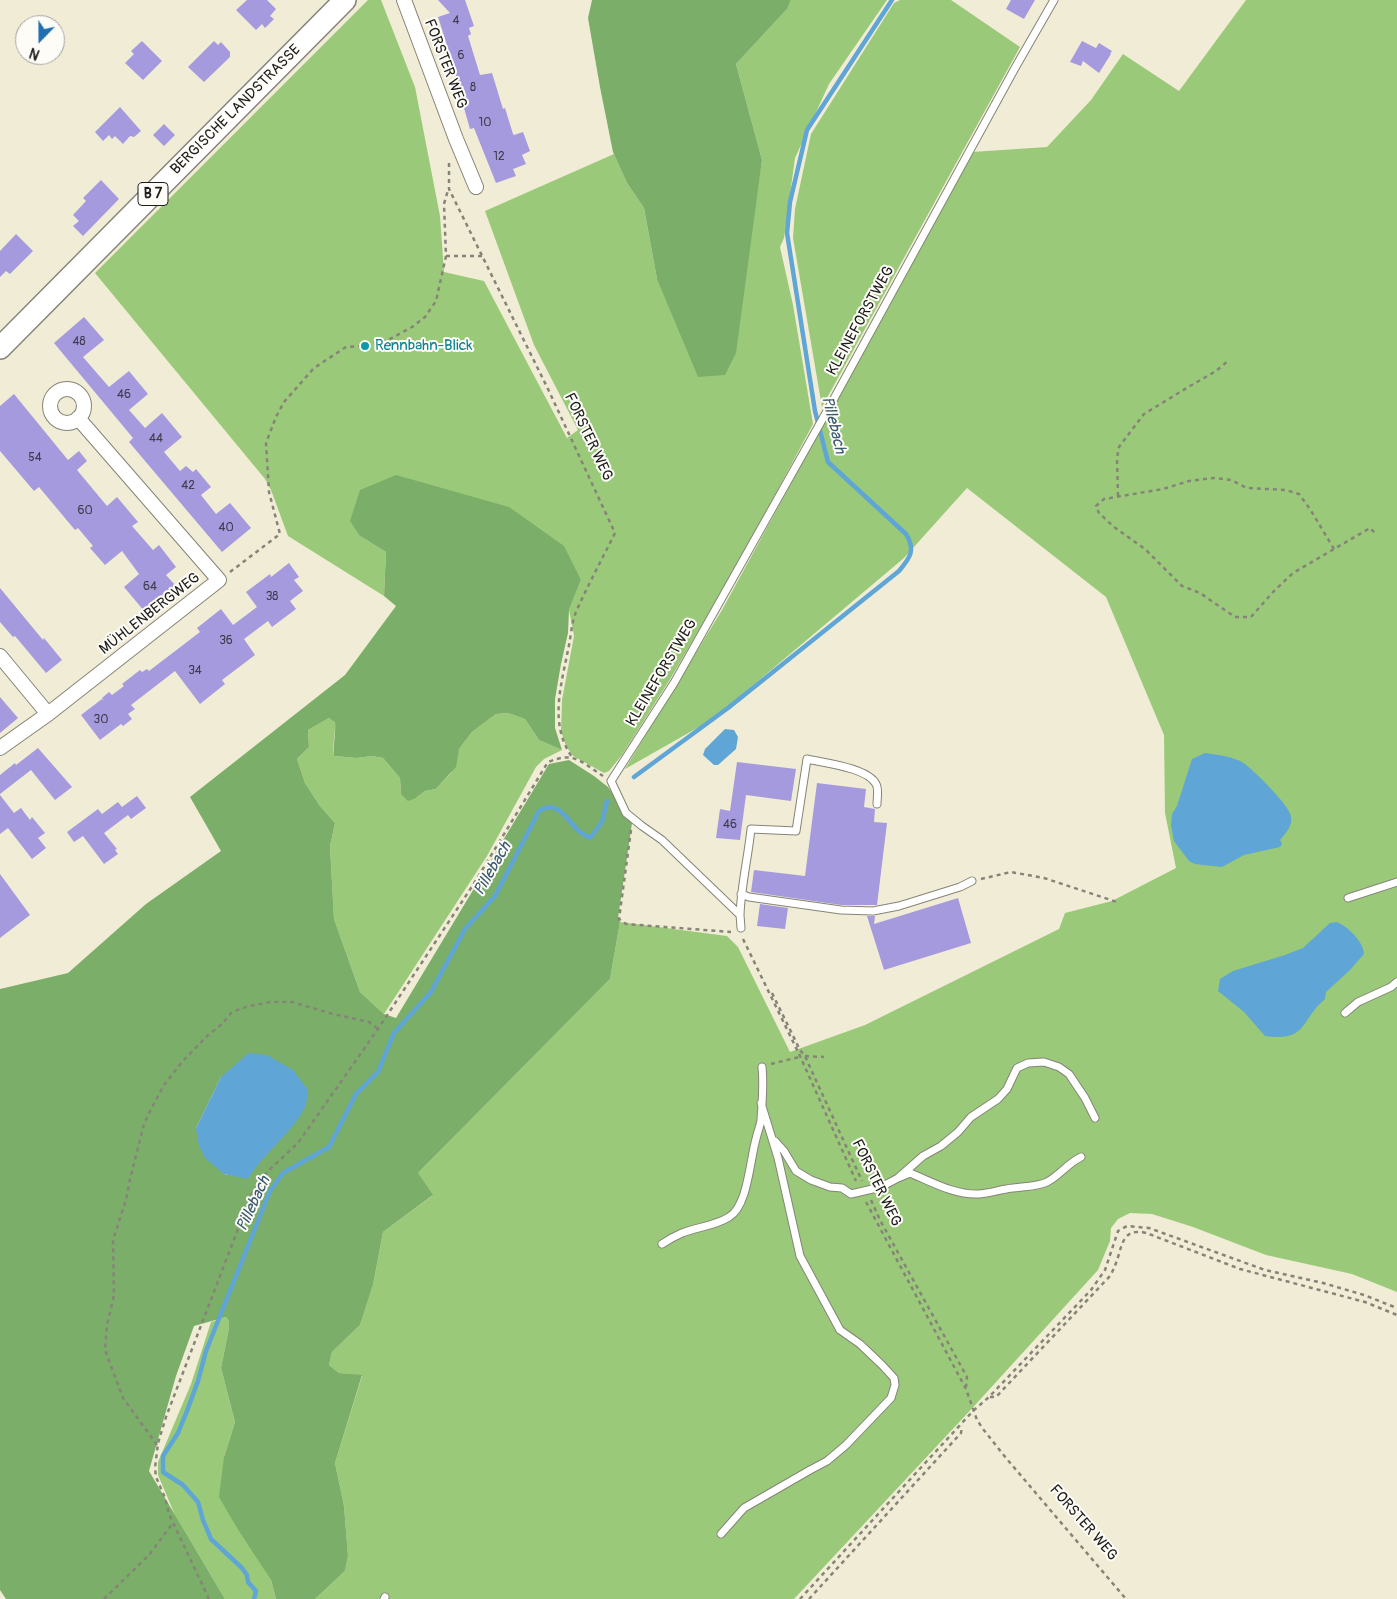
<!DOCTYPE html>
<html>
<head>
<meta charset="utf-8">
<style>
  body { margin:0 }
  #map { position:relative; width:1397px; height:1599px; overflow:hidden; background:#f1ecd5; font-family:Pangolin,sans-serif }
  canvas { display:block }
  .north { position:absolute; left:15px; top:15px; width:50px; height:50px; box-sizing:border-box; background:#fdfcf7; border:1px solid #a3a29f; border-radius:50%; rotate:202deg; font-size:14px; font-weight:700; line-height:20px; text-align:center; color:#1c1c1c }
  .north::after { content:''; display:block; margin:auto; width:18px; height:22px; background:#1f6fb2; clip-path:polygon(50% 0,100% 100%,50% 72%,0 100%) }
</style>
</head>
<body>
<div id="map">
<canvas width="1397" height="1599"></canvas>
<div class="north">N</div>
</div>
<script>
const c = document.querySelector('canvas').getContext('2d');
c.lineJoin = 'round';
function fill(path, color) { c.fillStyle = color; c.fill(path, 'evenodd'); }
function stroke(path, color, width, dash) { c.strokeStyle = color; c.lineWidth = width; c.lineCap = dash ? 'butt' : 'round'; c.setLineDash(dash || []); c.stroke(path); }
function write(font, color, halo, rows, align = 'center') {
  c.font = font + ' Pangolin,sans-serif'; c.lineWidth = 4; c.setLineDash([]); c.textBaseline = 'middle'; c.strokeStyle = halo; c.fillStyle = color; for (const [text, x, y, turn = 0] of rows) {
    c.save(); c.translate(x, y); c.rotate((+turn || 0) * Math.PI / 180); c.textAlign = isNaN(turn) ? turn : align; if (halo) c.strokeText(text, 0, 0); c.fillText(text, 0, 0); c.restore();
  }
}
fill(new Path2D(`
  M368,0H381L415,87L440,216L444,272L484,281L567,438L578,430L534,345L485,211L614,154L627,183L644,208L657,279L753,219L762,160L736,64L786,10L791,0H887L829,84L795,158L784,238L780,247L793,305L813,424L739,562L669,681L622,755L609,771L604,773L573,756L566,746L561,731L562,700L574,636L569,610L581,580L360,536L386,552L384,596L288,536L271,490L265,479L95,273Z
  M900,0H951L1020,47L822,407L793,238L795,209L811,134L894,3Z
  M1246,0H1397V1292L1352,1274L1266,1255L1193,1227L1152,1214L1130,1213L1118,1219L1111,1228L1110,1241L1098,1270L977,1403L794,1599H315L345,1571L348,1556L344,1506L335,1463L362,1376L339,1373L329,1365L332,1352L360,1325L373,1285L383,1232L432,1196L417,1174L610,979L620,922L727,936L738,947L790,1052L865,1025L1059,929L1065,913L1112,901L1176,868L1165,813L1164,735L1106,597L967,488L904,558L713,719L625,769L722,610L972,152L1047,147L1091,100L1123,54L1179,91Z
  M508,713L525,719L539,740L562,750L544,759L536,767L487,856L384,1014L360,992L334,919L330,846L335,823L320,806L305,783L297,759L309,747L308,730L329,718L335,721C336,733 332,744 334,756L357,758L372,756L383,758L400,778L401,794L416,798L425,791L436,789L451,773L459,749L472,732L496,714Z
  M226,1317L229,1321V1328L221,1368L235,1422L224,1457L256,1555L271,1580L276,1599H225L175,1515L158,1475V1462L191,1384L211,1322Z`), '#9aca79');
fill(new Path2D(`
  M592,0H791L787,9L736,64L762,160L736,353L725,375L698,377L657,279L644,208L627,183L613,152L600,87L588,18Z
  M396,475L509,507L564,546L581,580L569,610L568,633L561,664L555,699V728L562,750L539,740L525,719L508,713L496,714L472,732L459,749L456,767L436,789L425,791L416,798L408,801L401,794L400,778L383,758L372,756L357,758L334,756C333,744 336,733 335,722L329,718L308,730L309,747L297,759L305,783L320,806L335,823L330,846L334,919L360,992L384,1014L396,1018L549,764L569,760L594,776L608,787L632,823L618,918L620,922L610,979L418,1173L433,1195L383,1232L373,1285L360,1325L332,1352L329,1365L339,1373L362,1375L335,1463L344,1506L348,1556L345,1571L315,1599H276L271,1580L237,1528L219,1497L224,1457L235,1422L221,1368L229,1328V1321L226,1317L194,1326L176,1376L149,1471L225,1599H6L0,1590V989L68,973L146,904L221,851L190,797L345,675L396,606L384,596L386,552L360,536L350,521L360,490ZM221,1077L284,1135L256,1166L248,1178L224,1174L196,1128Z`), '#7bae69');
fill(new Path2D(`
  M725,729L734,730L738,737L736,749L718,765H714L703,755L705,749Z
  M1205,753C1214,754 1234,757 1242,762C1252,768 1289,805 1291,816C1293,826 1285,834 1280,840L1282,844L1280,847L1244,855L1222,867L1195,864L1189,861L1174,841L1171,826L1172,814L1177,806L1192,759Z
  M1337,922C1347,926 1364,942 1364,954L1350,970L1326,992L1325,999C1300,1020 1308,1042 1265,1036L1244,1012L1218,991L1220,979L1233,971L1285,955L1303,948L1330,923Z
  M249,1053L267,1055L293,1070L308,1090C307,1096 307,1104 304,1109C290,1135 264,1153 248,1179L224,1174L205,1158L199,1146L196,1128L221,1077Z`), '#5fa5d5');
stroke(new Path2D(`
  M634,777L728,708L899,571C910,558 916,550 906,534L828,462L815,411L787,233L790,202L807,130L892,0
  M254,1599L256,1591L248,1582L247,1575L242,1568L211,1539L203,1520L198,1502L183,1485L163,1472V1456L178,1433L187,1411L198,1381L206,1351L270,1191L283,1173L329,1147L356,1094L378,1072L394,1033L431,992L465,929L495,896L539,811C558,798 568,822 580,832C583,834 587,836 590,838L602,822L607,801`), '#5fa5d5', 4.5);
fill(new Path2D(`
  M247,0H267L276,9L270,16L274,19L265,28L262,24L256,30L236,10Z
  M438,0H465L474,26L469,28L471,34L468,36L480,75L492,73L503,109L505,108L513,134L514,135L523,132L530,151L522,155L526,164L513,169L516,176L496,183L474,128L470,129L460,94L453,63L447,61L450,55L438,17L450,13Z
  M1011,0H1035L1024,19L1006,9Z
  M142,41L162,61L143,80L125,63L134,54L131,51Z
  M214,41L218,45L221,42L230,52V57L204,82L188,67Z
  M1082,41L1096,48L1099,43L1112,51L1110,54H1111L1099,73L1083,61L1081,66L1070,62Z
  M120,107L141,131L134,137L130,136L123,144L115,136L112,139L109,135L103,141L95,132Z
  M164,124L175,135L164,146L153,135Z
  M101,180L119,199L83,236L73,226L79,221L73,215L86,201L83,198Z
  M16,234L33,251L10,274L6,271L0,277V251Z
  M84,317L104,340L83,357L109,387L129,371L148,394L129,410L145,428L162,413L182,437L164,452L180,471L186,466L193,472L196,469L211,487L201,495L216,514L230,503L251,528L222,552L129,442L133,438L54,343Z
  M14,394L68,460L79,451L87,461L77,470L107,506L117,497L138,522L132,526L153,550L159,545L176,567L166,575L176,586L145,612L124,587L139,574L122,551L105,565L90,548L93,546L78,528L75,530L39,487L34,491L0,451V406Z
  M289,563L299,577L294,580L303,591L290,601L296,609L272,627L268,621L244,639L255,655L222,680L225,684L200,704L175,671L131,705L135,709L128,714L132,719L123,726L121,724L100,740L81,715L102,699L104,701L102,698L109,692L112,695L124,686L122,684L140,670L142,672L147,669L149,671L200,632L197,628L221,609L233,625L257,607L246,592L270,574L271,577Z
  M0,588L43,640L44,638L62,660L46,673L15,636L13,637L0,622Z
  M0,697L18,718L0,733Z
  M38,748L72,787L55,800L31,770L0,794V775L15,763L16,765Z
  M737,762L796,769L791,801L746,795L740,840L716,838L720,809L730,811Z
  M817,783L866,789L864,807L875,809L874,822L887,823L877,905H841L751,892L754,870L805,876Z
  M0,795L14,813L21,808L30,820L32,817L45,833L38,838L46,848L32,859L8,828L0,834Z
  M137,796L146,808L131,819L128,815L104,833L117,849L115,850L118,854L104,864L83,836L74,842L67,832L98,809L102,814L118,802L122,807Z
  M0,874L30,915L0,938Z
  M958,898L971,943L884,970L867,916H875L874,924Z
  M760,904L788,908L785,929L757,926Z`), '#a69ade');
const lane = new Path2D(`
  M741,894L749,897L841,910L873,911L899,906L960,887L972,881
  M1348,898L1397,882
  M740,915C741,886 748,858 751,829L796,831L807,759C825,763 868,768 876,784C879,789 877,798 877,804
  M741,928L740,915L662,840L642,826L626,813L611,781L674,683L831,404L1015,68L1054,0
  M1345,1013L1358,1002L1391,987L1397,982
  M775,1141L784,1151L796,1171L811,1180L830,1187L842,1188L851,1194L881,1187L898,1178
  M1081,1157C1068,1163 1059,1176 1047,1182C1036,1187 1025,1186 1013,1188C1002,1189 991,1193 979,1194C954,1195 932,1182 910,1173L898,1178L923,1156L941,1146L958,1132L971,1117L998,1099L1007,1089L1017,1068L1028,1063L1044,1062L1059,1067L1069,1074L1085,1098L1095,1118
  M662,1244C668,1240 675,1236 682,1233C697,1227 715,1226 729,1217C748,1206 750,1159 756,1139C757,1133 760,1127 761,1120C762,1102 764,1085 762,1067
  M721,1534L744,1508L810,1470L827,1461L846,1445L891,1398L895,1385L894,1378L882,1365L860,1344L840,1330L800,1256L778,1158L761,1103
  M384,1599L385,1597`);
const street = new Path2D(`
  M404,0L456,139L476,187
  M50 406a17 17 0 1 1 34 0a17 17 0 1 1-34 0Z
  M0,656L48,714
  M0,748L48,714L219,580L78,418`);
const primary = new Path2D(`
  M0,348L345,0`);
stroke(lane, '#868478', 9);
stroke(street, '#868478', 16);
stroke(primary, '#868478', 24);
stroke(new Path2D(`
  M449,163V189L548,389L615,533C602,559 588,585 576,612C571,624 571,638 568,650C561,686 549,724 572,757
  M446,256H482
  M1118,496L1117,458L1119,447L1131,431L1144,414L1190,386L1216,371L1228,361
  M1334,549L1310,509L1299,494L1286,490L1247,488L1231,480L1214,478L1189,481L1163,489L1104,499L1096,506L1099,513L1114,527L1145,549L1182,586L1200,593L1235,617H1251L1273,592L1293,573L1370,528L1377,535
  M230,572L280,534L269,492L266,443L276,417L284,402L314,368L346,347L365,346L390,339L412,327L425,317L436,301L446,256L444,204L448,190
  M631,830L619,919L626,924L731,932
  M981,879L1011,872L1044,878L1117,902
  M743,939L800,1056L856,1181
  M772,993L800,1050L805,1056L809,1065L862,1181
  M805,1056L824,1057
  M771,1064L799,1057
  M871,1200L880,1220L967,1377L966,1387
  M866,1202L966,1389L977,1420L983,1429L1006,1458L1126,1599
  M990,1397H996L1110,1276C1113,1271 1115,1266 1117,1260C1121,1250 1122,1232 1137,1232C1141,1231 1146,1233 1149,1234L1240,1269L1365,1302L1397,1315
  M157,1445L123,1398L105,1350L107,1325L114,1295L113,1240L126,1200L130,1179L144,1124L150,1111L164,1085L182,1062L207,1036L222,1024L232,1012L249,1006L270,1002H292L333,1014L369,1022L378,1029
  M104,1599L149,1555L173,1523
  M209,1599L169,1514L165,1498L156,1477L155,1468L158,1443L166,1417L251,1195L267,1172L298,1143L378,1029L473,885L548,762C575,751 581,762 603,776
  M800,1599L973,1411L989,1397L1091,1290L1105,1270L1118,1231L1127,1226L1149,1228L1265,1270L1323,1283L1364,1295L1397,1308
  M809,1599L961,1433L962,1426`), '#868478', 2.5, [4, 4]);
stroke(lane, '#fff', 7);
stroke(street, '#fff', 14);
stroke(primary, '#fff', 21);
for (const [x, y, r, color] of [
  [365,346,5,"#0f9aa8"]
]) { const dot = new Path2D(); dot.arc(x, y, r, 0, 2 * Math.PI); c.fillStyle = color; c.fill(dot); stroke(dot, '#fdfcf7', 2); }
write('12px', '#3e3c4c', null, [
  ["4",456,21],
  ["6",461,56],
  ["8",473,88],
  ["10",485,123],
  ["12",499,157],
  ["48",79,342],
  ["46",124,395],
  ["44",156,439],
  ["54",35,458],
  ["42",188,486],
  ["60",85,511],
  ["40",226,528],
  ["64",150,587],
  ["38",272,597],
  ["36",226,641],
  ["34",195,671],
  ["30",101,720],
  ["46",730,825]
]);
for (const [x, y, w] of [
  [153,194,30]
]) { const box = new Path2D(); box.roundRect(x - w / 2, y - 11.5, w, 23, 4); c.fillStyle = '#fdfcf7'; c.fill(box); stroke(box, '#1c1c1c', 1); }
write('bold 14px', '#1c1c1c', null, [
  ["B 7",153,194]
]);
write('15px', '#1c1c1c', '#fdfcf7', [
  ["FORSTER WEG",445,64,69],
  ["BERGISCHE LANDSTRASSE",236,110,-45],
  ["KLEINEFORSTWEG",861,321,-61],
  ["FORSTER WEG",588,437,65],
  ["MÜHLENBERGWEG",150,614,-38],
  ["KLEINEFORSTWEG",662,673,-59],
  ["FORSTER WEG",876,1183,64],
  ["FORSTER WEG",1083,1523,49]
]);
write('15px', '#0d838f', '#fdfcf7', [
  ["Rennbahn-Blick",375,346]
], 'left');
write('italic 16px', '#3a5a6f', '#fdfcf7', [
  ["Pillebach",833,425,76],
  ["Pillebach",493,869,-60],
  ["Pillebach",254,1204,-65]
]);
</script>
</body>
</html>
